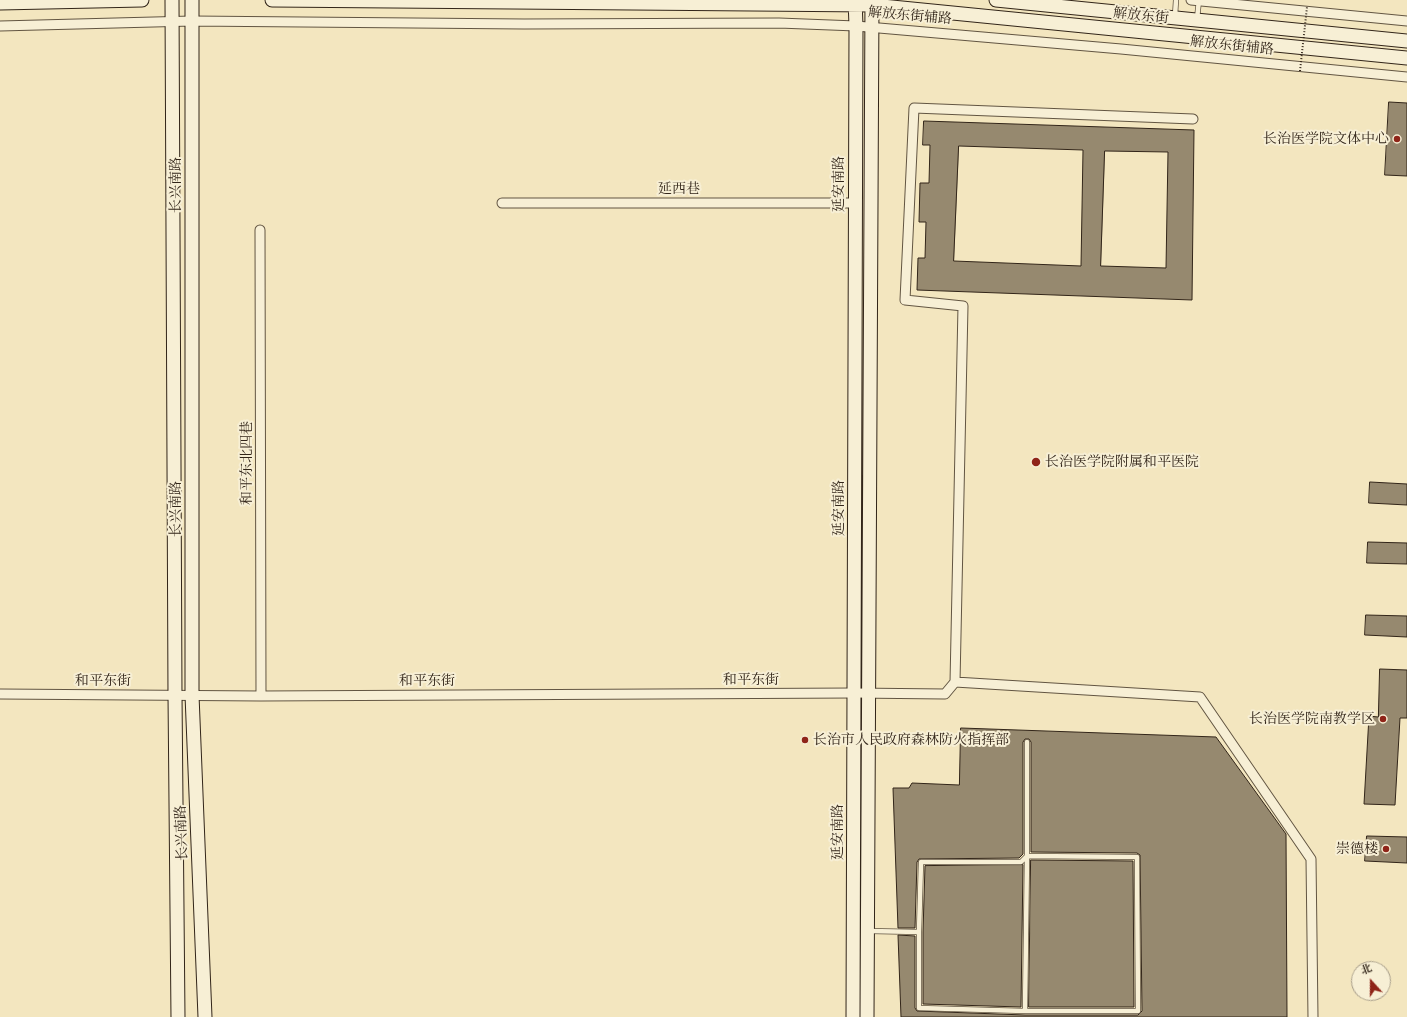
<!DOCTYPE html>
<html>
<head>
<meta charset="utf-8">
<style>
  body { margin:0 }
  #map { position:relative; width:1407px; height:1017px; overflow:hidden; background:#f3e6bf; font-family:"Old Standard TT","Noto Serif SC",serif }
  canvas { display:block }
  .north { position:absolute; left:1351px; top:961px; width:40px; height:40px; box-sizing:border-box; background:#f7efd5; border:1px solid #a89e8a; border-radius:50%; rotate:339deg; font-size:11px; font-weight:700; line-height:16px; text-align:center; color:#322519 }
  .north::after { content:''; display:block; margin:auto; width:14px; height:18px; background:#8f2418; clip-path:polygon(50% 0,100% 100%,50% 72%,0 100%) }
</style>
</head>
<body>
<div id="map">
<canvas width="1407" height="1017"></canvas>
<div class="north">北</div>
</div>
<script>
const c = document.querySelector('canvas').getContext('2d');
c.lineJoin = 'round';
function fill(path, color) { c.fillStyle = color; c.fill(path, 'evenodd'); }
function stroke(path, color, width, dash) { c.strokeStyle = color; c.lineWidth = width; c.lineCap = dash ? 'butt' : 'round'; c.setLineDash(dash || []); c.stroke(path); }
function write(font, color, halo, rows, align = 'center') {
  c.font = font + ' "Old Standard TT","Noto Serif SC",serif'; c.lineWidth = 4; c.setLineDash([]); c.textBaseline = 'middle'; c.strokeStyle = halo; c.fillStyle = color; for (const [text, x, y, turn = 0] of rows) {
    c.save(); c.translate(x, y); c.rotate((+turn || 0) * Math.PI / 180); c.textAlign = isNaN(turn) ? turn : align; if (halo) c.strokeText(text, 0, 0); c.fillText(text, 0, 0); c.restore();
  }
}
const building = new Path2D(`
  M1389,102L1407,103V176L1385,175Z
  M924,121L1194,130L1192,300L917,290L918,258H925L926,222H919L920,183H929L930,145H923ZM959,146L1083,150L1081,266L954,261ZM1105,151L1168,152L1166,268L1101,266Z
  M1370,482L1407,484V505L1369,503Z
  M1368,542L1407,543V564L1367,563Z
  M1366,615L1407,616V637L1365,635Z
  M1380,669L1407,670V718H1400L1395,805L1364,804L1369,716L1378,717Z
  M961,728L1216,737L1286,834L1287,1017H901L898,935L915,936V1008L917,1011L1025,1015H1138L1142,1011L1140,855L1137,853L1031,852V742L1029,739H1025L1023,742V854L1019,858L919,859L917,862L915,928H898L893,788H909L912,783L959,785Z
  M1367,836L1407,837V863L1365,861Z
  M1031,860L1133,861L1134,1007H1029Z
  M1023,865L1021,1007L923,1004V932L925,866Z`);
fill(building, '#96896f');
stroke(building, '#322519', 1);
const lane = new Path2D(`
  M1175,16L1176,0
  M1197,19L1199,0
  M869,931L919,932V1008L1025,1011H1138L1137,857L1027,856L1021,862H921L919,932
  M1025,1011L1027,856V742`);
const street = new Path2D(`
  M1191,0L1407,21
  M0,26L192,21L524,24L779,23L856,26L1121,49L1407,77
  M1193,119L914,108L905,300L963,306L955,682L1200,697L1311,859L1313,1017
  M502,203H855
  M260,230L261,696
  M0,694L261,696L854,693L945,694L955,682`);
const secondary = new Path2D(`
  M172,0L175,695L178,1017
  M192,0V695L205,1017
  M272,0L872,5L1407,58
  M996,0L1407,41
  M0,3L142,0
  M853,1017L856,26L855,0
  M867,1017L872,0`);
stroke(lane, '#625542', 6);
stroke(street, '#625542', 11);
stroke(secondary, '#322519', 15);
stroke(lane, '#f7efd5', 4.5);
stroke(street, '#f7efd5', 9);
stroke(secondary, '#f7efd5', 13);
stroke(new Path2D(`
  M1300,71L1307,7`), '#322519', 2, [1, 2]);
for (const [x, y, r, color] of [
  [1397,139,4,"#8f2418"],
  [1036,462,5,"#8f2418"],
  [1383,719,4,"#8f2418"],
  [805,740,4,"#8f2418"],
  [1386,849,4,"#8f2418"]
]) { const dot = new Path2D(); dot.arc(x, y, r, 0, 2 * Math.PI); c.fillStyle = color; c.fill(dot); stroke(dot, '#f7efd5', 1.5); }
write('14px', '#322519', '#f7efd5', [
  ["解放东街辅路",910,16,5],
  ["解放东街",1141,16,6],
  ["解放东街辅路",1232,46,6],
  ["延安南路",839,184,-90],
  ["长兴南路",176,185,-90],
  ["延西巷",679,189],
  ["和平东北四巷",247,463,-90],
  ["延安南路",839,508,-90],
  ["长兴南路",176,509,-90],
  ["和平东街",751,680],
  ["和平东街",103,681],
  ["和平东街",427,681],
  ["延安南路",838,832,-90],
  ["长兴南路",182,833,-92]
]);
write('14px', '#322519', '#f7efd5', [
  ["长治医学院文体中心",1389,139],
  ["长治医学院附属和平医院",1045,462,"left"],
  ["长治医学院南教学区",1375,719],
  ["长治市人民政府森林防火指挥部",813,740,"left"],
  ["崇德楼",1378,849]
], 'right');
</script>
</body>
</html>
